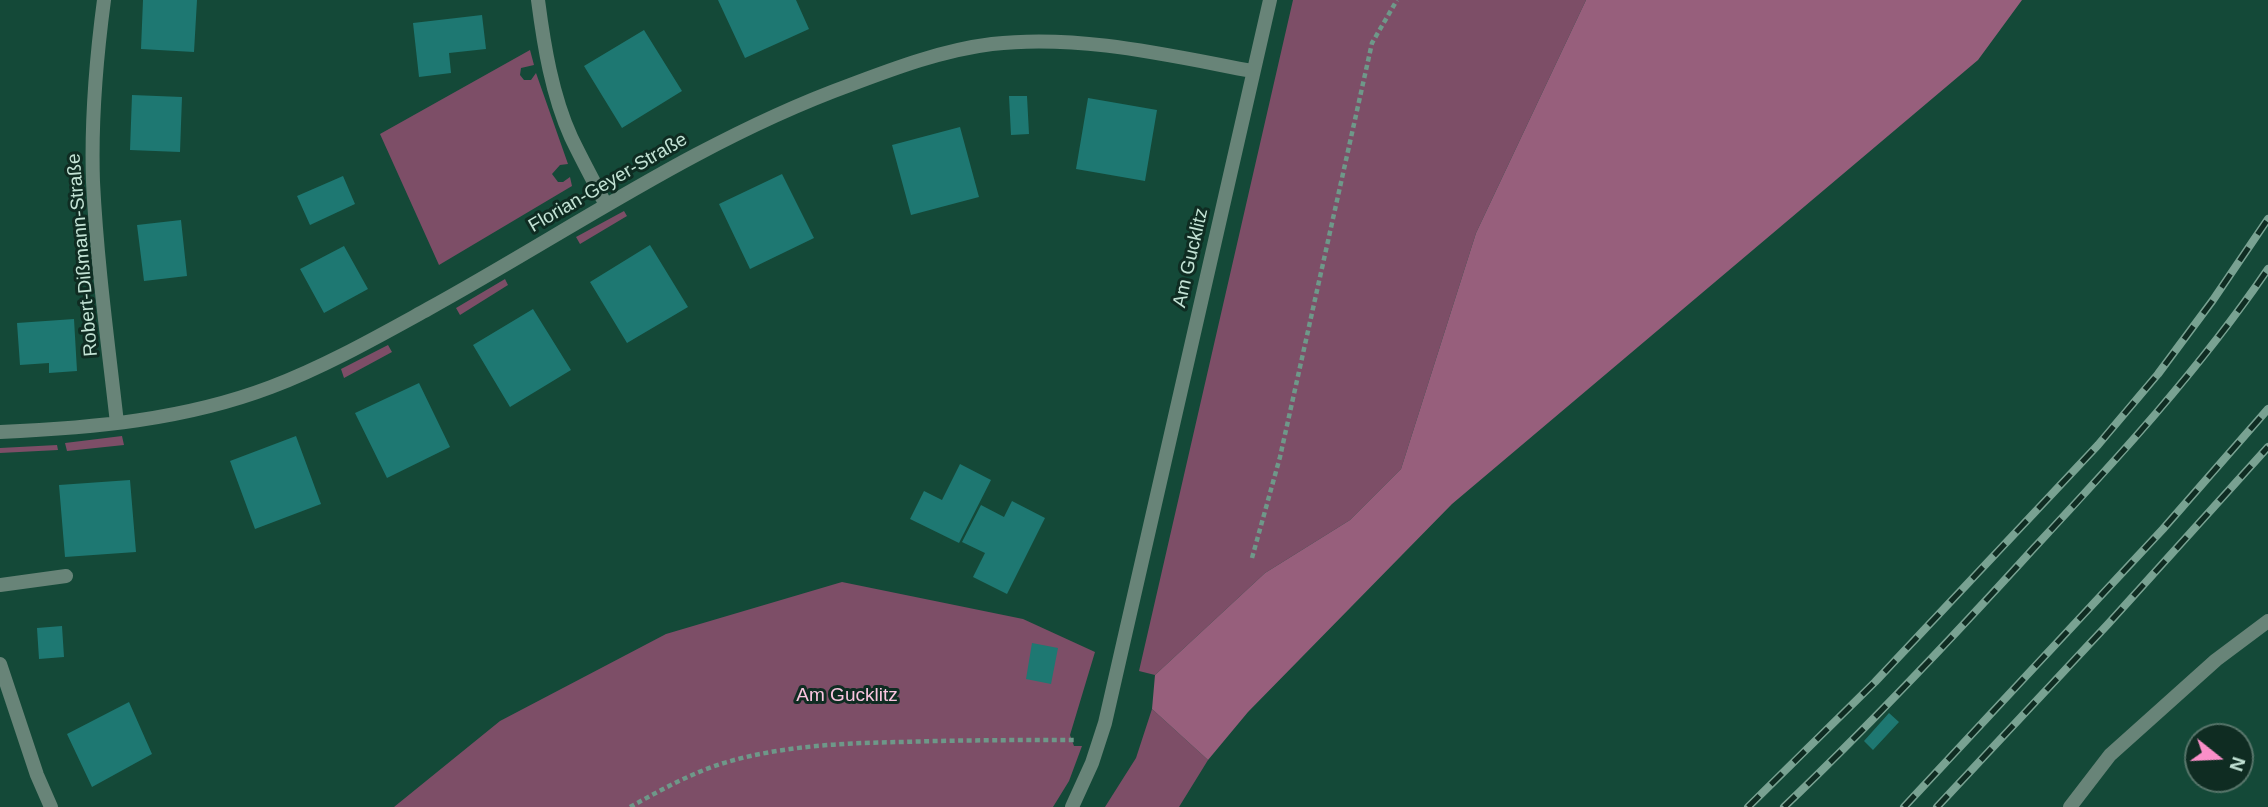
<!DOCTYPE html>
<html>
<head>
<meta charset="utf-8">
<style>
  body { margin:0 }
  #map { position:relative; width:2268px; height:807px; overflow:hidden; background:#144938; font-family:Arial,sans-serif }
  canvas { display:block }
  .north { position:absolute; left:2184px; top:723px; width:70px; height:70px; box-sizing:border-box; background:#0f2c22; border:2px solid #57756a; border-radius:50%; rotate:108deg; font-size:19px; font-weight:700; line-height:28px; text-align:center; color:#c3e3d5 }
  .north::after { content:''; display:block; margin:auto; width:24px; height:32px; background:#fa8fc8; clip-path:polygon(50% 0,100% 100%,50% 72%,0 100%) }
</style>
</head>
<body>
<div id="map">
<canvas width="2268" height="807"></canvas>
<div class="north">N</div>
</div>
<script>
const c = document.querySelector('canvas').getContext('2d');
c.lineJoin = 'round';
function fill(path, color) { c.fillStyle = color; c.fill(path, 'evenodd'); }
function stroke(path, color, width, dash) { c.strokeStyle = color; c.lineWidth = width; c.lineCap = dash ? 'butt' : 'round'; c.setLineDash(dash || []); c.stroke(path); }
function write(font, color, halo, rows, align = 'center') {
  c.font = font + ' Arial,sans-serif'; c.lineWidth = 6; c.setLineDash([]); c.textBaseline = 'middle'; c.strokeStyle = halo; c.fillStyle = color; for (const [text, x, y, turn = 0] of rows) {
    c.save(); c.translate(x, y); c.rotate((+turn || 0) * Math.PI / 180); c.textAlign = isNaN(turn) ? turn : align; if (halo) c.strokeText(text, 0, 0); c.fillText(text, 0, 0); c.restore();
  }
}
fill(new Path2D(`
  M1293,0H1586L1476,233L1401,469L1350,520L1265,573L1155,675L1139,671Z
  M530,50L534,65L521,68L520,75L524,80H531L536,73L568,164L560,165L552,174L558,182H563L570,177L572,186L439,265L380,134Z
  M624,211L627,216L580,244L576,237Z
  M505,279L508,285L460,315L456,308Z
  M388,345L392,352L344,378L341,369Z
  M122,436L124,445L67,451L65,443Z
  M57,445L58,450L0,453V448Z
  M842,582L1023,619L1095,652L1070,735L1074,746H1082L1069,781L1053,807H394L500,721L666,634Z
  M1152,709L1208,760L1179,807H1105L1136,758Z`), '#7d4e67');
fill(new Path2D(`
  M1586,0H2022L1978,60L1452,504L1248,712L1208,760L1152,709L1155,675L1265,573L1350,520L1401,469L1476,233Z`), '#975f7c');
fill(new Path2D(`
  M143,0H197L194,52L141,49Z
  M718,0H796L809,29L745,58Z
  M482,15L486,49L449,53L451,73L419,77L413,23Z
  M644,30L682,91L622,128L584,66Z
  M132,95L182,97L180,152L130,150Z
  M1009,96H1027L1029,134L1011,135Z
  M1088,98L1157,110L1145,181L1076,169Z
  M960,127L979,197L911,215L892,145Z
  M782,174L814,238L750,269L719,204Z
  M343,176L355,204L310,225L297,196Z
  M181,220L187,276L144,281L137,225Z
  M650,245L688,307L627,343L590,282Z
  M344,246L368,289L324,313L300,269Z
  M533,309L571,370L510,407L473,345Z
  M74,319L77,371L49,373V363L20,365L17,323Z
  M419,383L450,447L387,478L355,413Z
  M296,436L321,504L255,529L230,461Z
  M960,464L991,480L959,543L910,519L924,491L942,500Z
  M130,480L136,552L65,557L59,485Z
  M1012,501L1045,518L1007,594L973,577L985,553L962,542L981,505L1004,517Z
  M62,626L64,657L39,659L37,628Z
  M1032,643L1058,648L1051,684L1026,679Z
  M129,702L152,754L92,787L67,734Z
  M1889,713L1899,722L1873,750L1864,741Z`), '#1e7872');
stroke(new Path2D(`
  M1252,558L1280,457L1372,43L1397,0
  M630,807C661,790 693,772 727,762C782,746 843,743 901,742C959,740 1018,740 1076,740`), '#6e9889', 4.5, [5, 3.5]);
stroke(new Path2D(`
  M0,585L66,576
  M2070,807L2110,755L2216,660L2268,621`), '#688478', 14);
stroke(new Path2D(`
  M104,0C96,60 91,122 93,182C97,263 108,343 117,423
  M538,0C544,46 552,95 571,137C582,160 594,182 606,205
  M0,432C92,428 184,420 271,387C326,366 377,337 428,309C568,232 699,140 850,85C895,68 943,50 992,44C1079,34 1167,55 1252,71
  M0,664L37,775L51,807
  M1072,807L1092,763L1105,723L1270,0`), '#688478', 14);
const rail = new Path2D(`
  M1748,807L1875,682L2098,445L2158,374L2213,300L2268,219
  M1784,807C1871,724 1953,637 2034,548C2117,459 2199,370 2268,269
  M1904,807L2163,529L2268,409
  M1937,807L2109,623L2268,447`);
stroke(rail, '#79a292', 8);
stroke(rail, '#0f2c22', 5, [16]);
write('19px', '#c3e3d5', '#0f2c22', [
  ["Florian-Geyer-Straße",608,183,-30],
  ["Robert-Dißmann-Straße",83,255,-95],
  ["Am Gucklitz",1191,258,-77]
]);
write('19px', '#fac6e0', '#0f2c22', [
  ["Am Gucklitz",847,696]
]);
</script>
</body>
</html>
